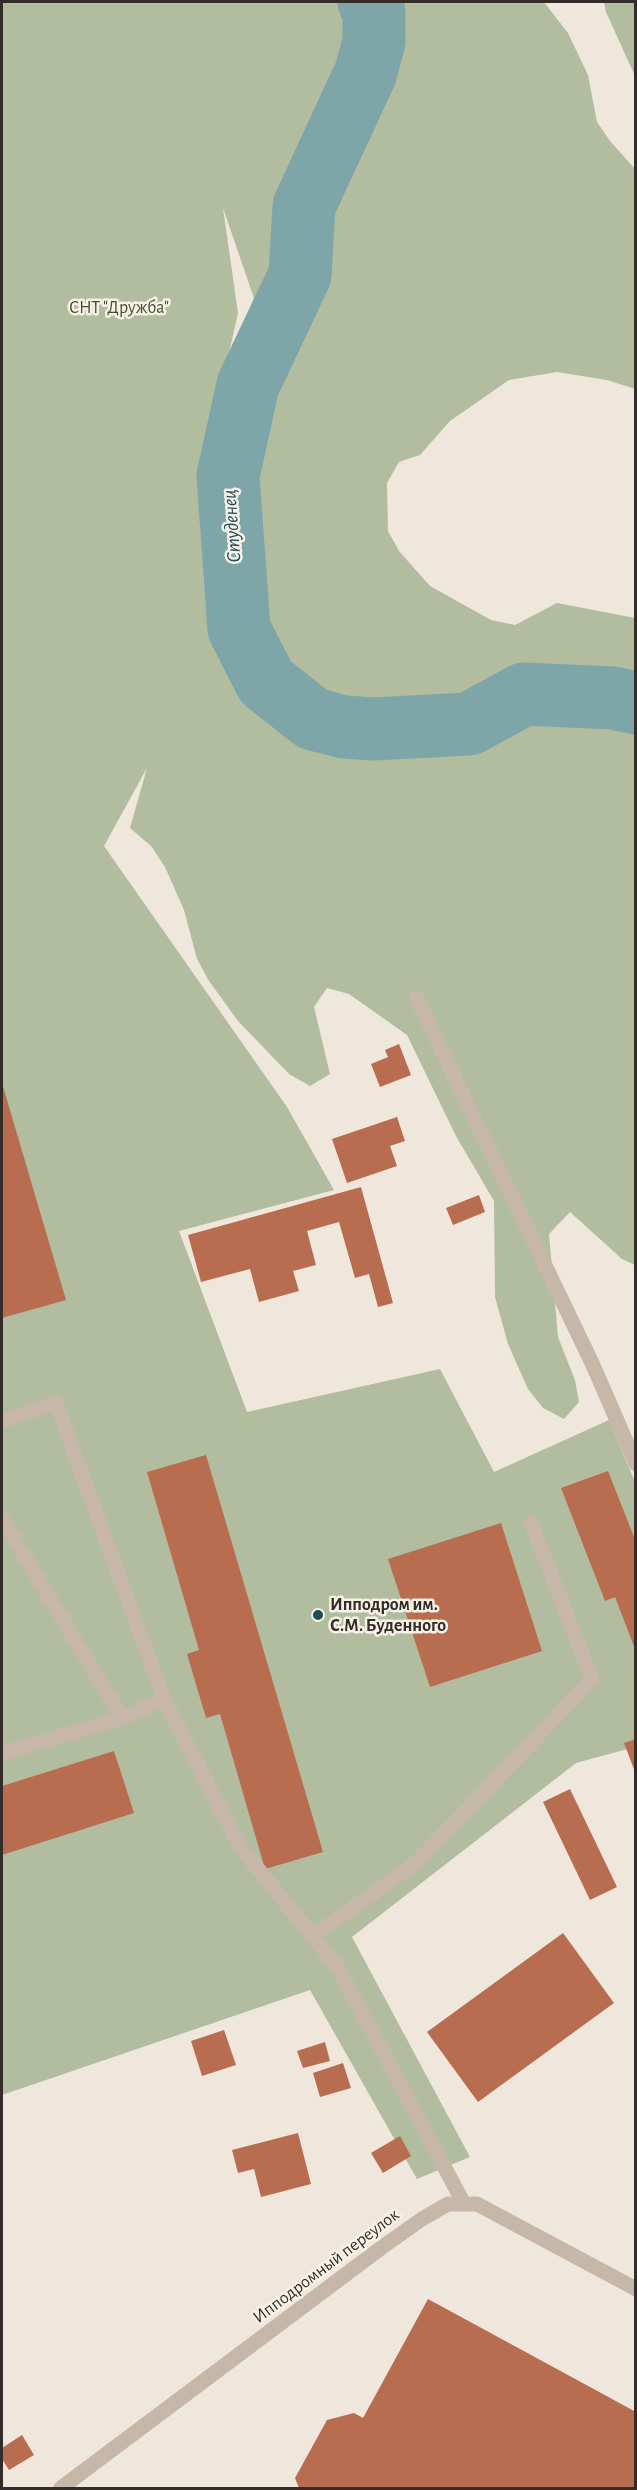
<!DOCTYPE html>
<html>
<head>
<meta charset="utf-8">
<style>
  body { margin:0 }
  #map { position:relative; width:637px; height:2490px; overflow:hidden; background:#efe7dc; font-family:"Alegreya Sans",sans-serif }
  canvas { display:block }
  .frame { position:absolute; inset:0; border:3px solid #342c28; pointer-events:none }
</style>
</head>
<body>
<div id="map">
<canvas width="637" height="2490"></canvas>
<div class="frame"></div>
</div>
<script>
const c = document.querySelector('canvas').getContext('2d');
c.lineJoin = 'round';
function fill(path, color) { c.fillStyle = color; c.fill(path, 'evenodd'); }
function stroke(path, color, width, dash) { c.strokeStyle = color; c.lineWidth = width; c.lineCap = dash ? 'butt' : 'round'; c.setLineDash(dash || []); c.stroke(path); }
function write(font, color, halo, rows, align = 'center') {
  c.font = font + ' "Alegreya Sans",sans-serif'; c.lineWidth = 5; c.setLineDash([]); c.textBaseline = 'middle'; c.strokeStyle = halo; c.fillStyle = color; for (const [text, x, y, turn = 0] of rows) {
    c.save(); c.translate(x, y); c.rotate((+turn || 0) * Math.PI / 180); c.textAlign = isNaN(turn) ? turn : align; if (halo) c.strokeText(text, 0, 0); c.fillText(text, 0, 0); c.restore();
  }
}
fill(new Path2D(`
  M2,2H544L568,33L588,75L597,122L610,141L635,169V389L607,380L557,372L509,380L450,421L420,455L399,462L387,483L388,531L399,551L430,586L491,620L515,625L557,603L635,618V1265L622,1259L570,1212L549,1234L558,1337L575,1380L579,1402L564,1419L543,1408L528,1389L508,1344L495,1297L494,1201L456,1136L407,1035L349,994L327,988L314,1007L330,1074L310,1086L289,1074L238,1021L209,981L197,959L184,910L165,867L151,846L130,828L147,768L104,846L287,1107L334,1190L179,1231L247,1412L440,1369L494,1472L609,1420L635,1482V1747L576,1763L352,1937L470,2157L417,2179L310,1990L2,2095ZM223,208L257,307L217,533L205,562L213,424L238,313Z
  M604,2H635V76L606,12Z`), '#b1bd9e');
stroke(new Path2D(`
  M369,2L374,12V41L366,72L304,206L300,275L248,385L228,476L239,629L266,682L313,719L344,727L373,729L469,724L524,694L613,698L636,703`), '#7ea6a9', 63);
fill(new Path2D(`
  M399,1044L411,1075L380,1087L371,1064L388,1057L385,1050Z
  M2,1083L66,1300L2,1318Z
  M397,1117L405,1141L390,1146L397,1166L347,1183L332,1139Z
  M361,1187L393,1303L378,1307L369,1274L355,1278L339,1222L307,1231L316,1265L293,1271L299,1291L259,1302L250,1269L201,1282L188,1235Z
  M479,1195L485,1212L453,1225L446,1208Z
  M206,1455L323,1852L265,1869L220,1714L206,1718L187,1654L199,1650L147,1472Z
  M608,1471L636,1542L635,1649L615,1597L605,1601L561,1488Z
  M501,1523L542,1651L430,1687L388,1559Z
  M636,1739V1772H635L624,1743Z
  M114,1751L134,1813L2,1855V1786Z
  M570,1789L617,1887L590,1900L543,1802Z
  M563,1933L614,2003L478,2102L427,2032Z
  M224,2030L236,2065L202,2076L191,2041Z
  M325,2042L330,2061L303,2068L297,2051Z
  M343,2063L351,2088L320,2097L313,2073Z
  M298,2133L311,2184L261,2197L254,2169L238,2173L232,2150Z
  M400,2136L411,2156L383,2173L371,2153Z
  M428,2299L636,2412V2488H299L295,2478L327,2420L354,2413L363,2418Z
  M22,2435L34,2455L9,2470L2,2459V2448Z`), '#b96d50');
stroke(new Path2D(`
  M416,997L592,1363L636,1464
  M2,1421L56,1403L164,1699L240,1847L337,1966L463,2202
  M2,1519L122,1718
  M2,1753L122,1718L164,1699
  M313,1936L416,1863L592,1679L531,1523`), '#c6b7a9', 15);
stroke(new Path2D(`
  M61,2488L381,2248L422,2219L448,2204H477L636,2289`), '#c6b7a9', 15);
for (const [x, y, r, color] of [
  [318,1615,6,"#224d51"]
]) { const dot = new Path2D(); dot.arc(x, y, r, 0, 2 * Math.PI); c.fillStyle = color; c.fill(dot); stroke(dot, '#f7f1e8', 2); }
write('18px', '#43502f', '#f7f1e8', [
  ["СНТ \"Дружба\"",119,308]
]);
write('bold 18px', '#342c28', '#f7f1e8', [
  ["Ипподром им.",330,1605],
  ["С.М. Буденного",330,1626]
], 'left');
write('18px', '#342c28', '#f7f1e8', [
  ["Ипподромный переулок",326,2266,-37]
]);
write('italic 20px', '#224d51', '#f7f1e8', [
  ["Студенец",232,526,-94]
]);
</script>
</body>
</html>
